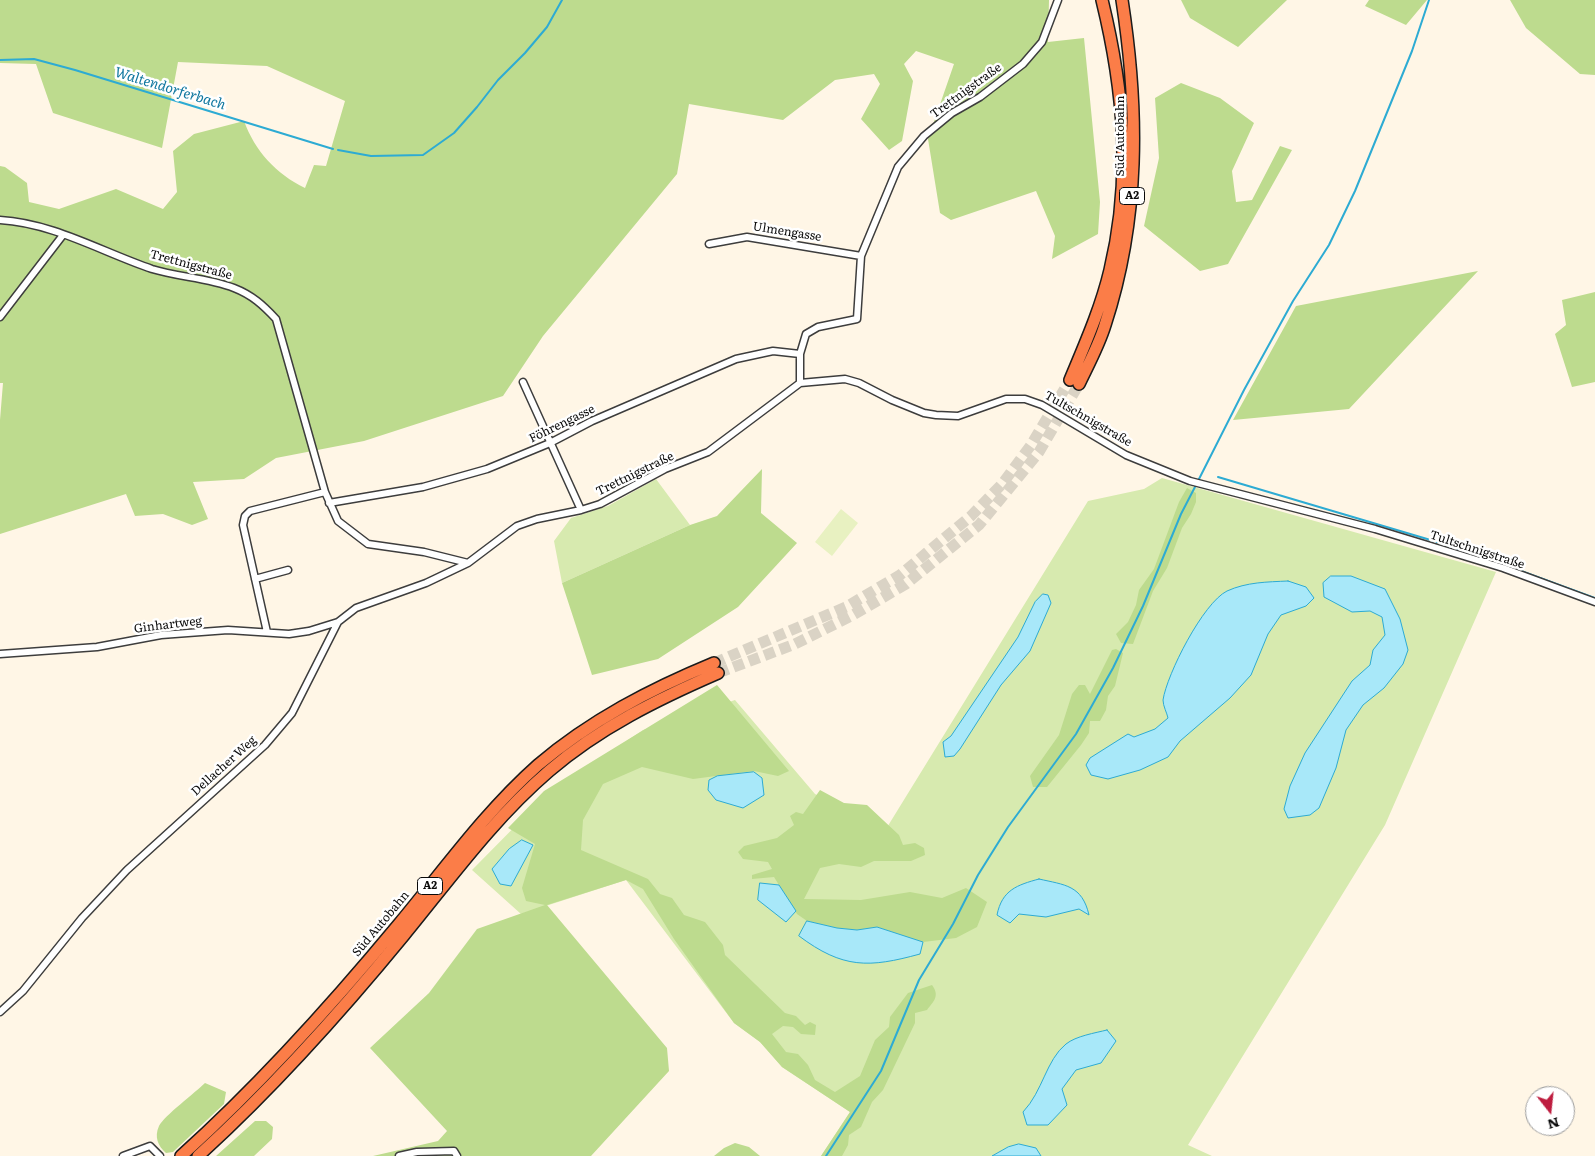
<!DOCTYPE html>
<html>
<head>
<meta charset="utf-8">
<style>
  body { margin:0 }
  #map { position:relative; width:1595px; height:1156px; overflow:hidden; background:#fff6e6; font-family:Literata,serif }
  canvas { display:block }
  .north { position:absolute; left:1525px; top:1086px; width:50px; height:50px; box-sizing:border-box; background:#fff; border:1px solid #9d9d9d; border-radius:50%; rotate:164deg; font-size:14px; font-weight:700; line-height:20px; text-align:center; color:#0a0a0a }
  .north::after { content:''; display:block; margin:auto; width:18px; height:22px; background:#be1d3f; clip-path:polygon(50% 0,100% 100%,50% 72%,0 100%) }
</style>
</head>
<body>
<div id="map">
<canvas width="1595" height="1156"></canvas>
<div class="north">N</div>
</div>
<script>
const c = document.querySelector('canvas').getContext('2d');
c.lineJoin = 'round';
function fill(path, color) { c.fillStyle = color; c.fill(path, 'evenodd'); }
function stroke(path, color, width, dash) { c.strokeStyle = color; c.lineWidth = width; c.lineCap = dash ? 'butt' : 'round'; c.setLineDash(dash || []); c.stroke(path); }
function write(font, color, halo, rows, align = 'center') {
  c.font = font + ' Literata,serif'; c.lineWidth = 5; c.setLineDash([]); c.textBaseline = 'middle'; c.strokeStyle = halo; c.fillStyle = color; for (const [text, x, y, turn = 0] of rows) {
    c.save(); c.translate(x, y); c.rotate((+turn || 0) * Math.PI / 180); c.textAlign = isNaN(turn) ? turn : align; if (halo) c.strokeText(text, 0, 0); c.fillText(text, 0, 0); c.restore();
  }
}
fill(new Path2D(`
  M1162,478L1496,572L1385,825L1188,1145L1212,1156H821L850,1112L782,1067L760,1042L734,1023L626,880L521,914L472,870L546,795L643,730L735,700L815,794L886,829L1088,501L1144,489Z
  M656,479L690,525L562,583L554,541L571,518L608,506Z`), '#d7eaaf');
fill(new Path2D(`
  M0,0H1049L1048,42L1084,38L1100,202L1098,234L1052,259L1055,236L1036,191L951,220L940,213L928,139L954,64L916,51L904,64L913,81L902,141L889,150L861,119L880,84L874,74L835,80L783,120L689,104L677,174L543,336L503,396L364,441L276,458L244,479L193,482L208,519L192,525L163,514L135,516L126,494L0,534V420L3,383H0V166L5,167L27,183L29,202L59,209L116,189L163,209L177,192L173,151L194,134L244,121C255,151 276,174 305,188L314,165L326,166L345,101L267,66L178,62L162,148L53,113L36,64L0,63Z
  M1181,0H1287L1238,47L1190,18Z
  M1369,0H1427L1406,25L1365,6Z
  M1510,0H1595V75L1580,74L1526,28Z
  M1181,83L1220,98L1254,123L1232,171L1236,202L1252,200L1280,146L1292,150L1228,264L1200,271L1144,226L1159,158L1155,98Z
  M1478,271L1349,409L1233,420L1296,306Z
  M1595,292V382L1572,387L1555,334L1566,325L1562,300Z
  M762,469L761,513L797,543L738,607L658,659L592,675L562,583L690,525L717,516Z
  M1187,488L1196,493V502L1191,514L1182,528L1167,568L1153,591L1133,644L1121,643L1116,634L1128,622L1136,605L1139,590L1154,569L1179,502Z
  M1116,649L1123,653L1115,686L1108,696L1106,710L1100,721H1090L1089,733L1081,745L1047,787H1033L1030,776L1059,735L1072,694L1079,685H1085L1090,694L1112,650Z
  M717,685L789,771L778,776L754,771L693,779L642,767L603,784L583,820L581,850L648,879L660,894L672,898L684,915L705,922L723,945L725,955L785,1013L796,1016L805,1025L810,1022L816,1025L815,1035L801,1034L793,1027L783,1026L772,1034L786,1052L798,1054L808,1065L815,1080L835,1092L860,1076L875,1040L889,1027L890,1017L908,993L932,985C940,996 934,1001 927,1010L915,1013V1023L883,1090L872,1102L861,1127L849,1135L848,1145L842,1156H821L850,1112L782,1067L760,1042L734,1023L674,939L643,889L626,880L547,905L667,1048L669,1071L591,1156H373L438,1141L447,1131L370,1048L429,993L477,929L545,905L526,901L522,888L535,844L508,828L544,791Z
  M820,790L844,803L867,805L899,835L903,845L915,843L924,848L925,855L911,861H874L861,867L839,864L820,868L804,899L861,900L910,892L942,898L966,888L987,902L977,927L956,938L923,942L877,927L857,930L837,928L807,921L797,914L774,877L752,879V875L772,869L768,862L743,859L738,852L744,846L777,838L794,825L790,816L796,812L803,814Z
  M205,1083L226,1092L224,1104L173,1152L166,1153C158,1146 154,1137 159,1126C164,1116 196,1092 205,1083Z
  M255,1121H266L273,1127L272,1139L254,1156H216Z
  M735,1143L749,1147L760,1156H714L724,1148Z`), '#bddb8e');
fill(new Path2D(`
  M841,509L858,523L832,556L815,542Z`), '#e8f1c1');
const water = new Path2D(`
  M1331,576H1351L1385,589L1400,619L1408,650L1403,664L1384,688L1363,705L1346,730L1336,768L1319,808L1310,815L1288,818L1284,809L1290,786L1305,753L1352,681L1370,665L1373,650L1385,635L1382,617L1370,611L1352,612L1324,597L1323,583Z
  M1288,581L1306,587L1314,598L1306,606L1281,615L1268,634L1251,675L1230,698L1180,741L1168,757L1140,770L1108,779L1091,775L1086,765L1090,758L1128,734L1134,737L1155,729L1168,718C1167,713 1163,706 1163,700C1167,674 1203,603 1227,591C1247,582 1267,582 1288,581Z
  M1043,594L1048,595L1051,603L1030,651L1001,685L960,749L954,756L945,757L943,742L951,736L1018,637L1035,602Z
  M754,772L762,778L764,795L743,808L716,800L708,790L709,780L717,776Z
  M522,840L533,845L511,886L500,884L492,869L509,849Z
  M1039,879C1065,885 1082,885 1089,915L1079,909L1046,917L1019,914L1010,923L997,915C1002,890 1017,885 1039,879Z
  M760,883L779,885L796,911L786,922L758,900Z
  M807,921L837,928L857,930L877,927L923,942L920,954C869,968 843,969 799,936Z
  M1107,1030L1116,1041L1101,1063L1076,1070L1062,1089L1067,1105L1048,1125H1027L1023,1112C1043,1091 1046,1060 1066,1044C1076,1036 1095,1033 1107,1030Z
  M1019,1144L1036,1148L1041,1156H992L1008,1147Z`);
fill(water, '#a8e8f9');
stroke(water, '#2dabd3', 1);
stroke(new Path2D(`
  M0,60L34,59L75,70L333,149
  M338,150L371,156L423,155L454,133L477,107L498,80L525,53L547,27L562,0
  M1218,477L1444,544L1499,563
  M1198,481L1244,390L1293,301L1329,245L1355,191L1412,51L1429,0
  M1513,568L1595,598
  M826,1156L881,1071L919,980L953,924L978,875L1008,827L1076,734L1113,668L1143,606L1181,514L1196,485`), '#2dabd3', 2);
stroke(new Path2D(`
  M714,663L846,607L900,575L971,516L1003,483L1031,445L1070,380
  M718,673L795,644L853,615L906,584L979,525L1039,452L1079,384`), '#dad3c5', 11, [11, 5.5]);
const minor = new Path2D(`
  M0,220C53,223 102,252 152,269C178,277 208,278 234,288C252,295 263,305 276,319L325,492L338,521L368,544L424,552L468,563
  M709,244L747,237L861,256
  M0,317L63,235
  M523,382L581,510
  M800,383L845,379L859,383L892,400L924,413L936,415L958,416L1006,399H1025L1042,405L1126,455L1190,481L1375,529L1503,568L1595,602
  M800,383V354L806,334L818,327L857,319L861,256L898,167L924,136L952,113L980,97L1023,64L1042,42L1058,0
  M329,503L423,487L487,469L550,443L592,421L736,359L773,351L800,354
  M255,579L288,570
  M267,632L243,525L245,516L250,511L325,492
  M0,654L97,647L161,635L228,630L289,634L309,631L338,622
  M0,1012L23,991L82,918L127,870L265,745L292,713L338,622L356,608L426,583L468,563L517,526L537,519L581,510L600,504L665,469L708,452L800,383
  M123,1156L150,1146L160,1156
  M399,1156L417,1152L454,1151L457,1156`);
const motorway = new Path2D(`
  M1070,380C1085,344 1101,308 1110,270C1132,179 1124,90 1102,0
  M1079,384C1088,365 1099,345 1105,325C1140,218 1139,110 1122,0
  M181,1156C260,1085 331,1006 399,924C444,870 485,812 538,765C591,720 651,689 714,663
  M198,1156C273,1088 340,1013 404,935C450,879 493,819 549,771C599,728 658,699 718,673`);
stroke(minor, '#3d3d3d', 9);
stroke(motorway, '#1b1b1b', 14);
stroke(minor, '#fff', 6);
stroke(motorway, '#fb7d48', 11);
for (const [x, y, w] of [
  [1132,196,25],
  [430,886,25]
]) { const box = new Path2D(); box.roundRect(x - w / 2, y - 8.5, w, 17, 4); c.fillStyle = '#fff'; c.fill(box); stroke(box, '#0a0a0a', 1); }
write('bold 11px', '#0a0a0a', null, [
  ["A2",1132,196],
  ["A2",430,886]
]);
write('12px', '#0a0a0a', '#fff', [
  ["Trettnigstraße",966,91,-36],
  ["Süd Autobahn",1120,136,-90],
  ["Ulmengasse",787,232,9],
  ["Trettnigstraße",191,265,15],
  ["Tultschnigstraße",1088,419,30],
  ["Föhrengasse",562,424,-26],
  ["Trettnigstraße",635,474,-26],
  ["Tultschnigstraße",1477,550,18],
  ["Ginhartweg",168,625,-7],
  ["Dellacher Weg",224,766,-42],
  ["Süd Autobahn",381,924,-50]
]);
write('italic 14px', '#10779f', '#fff', [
  ["Waltendorferbach",170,89,17]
]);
</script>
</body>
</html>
